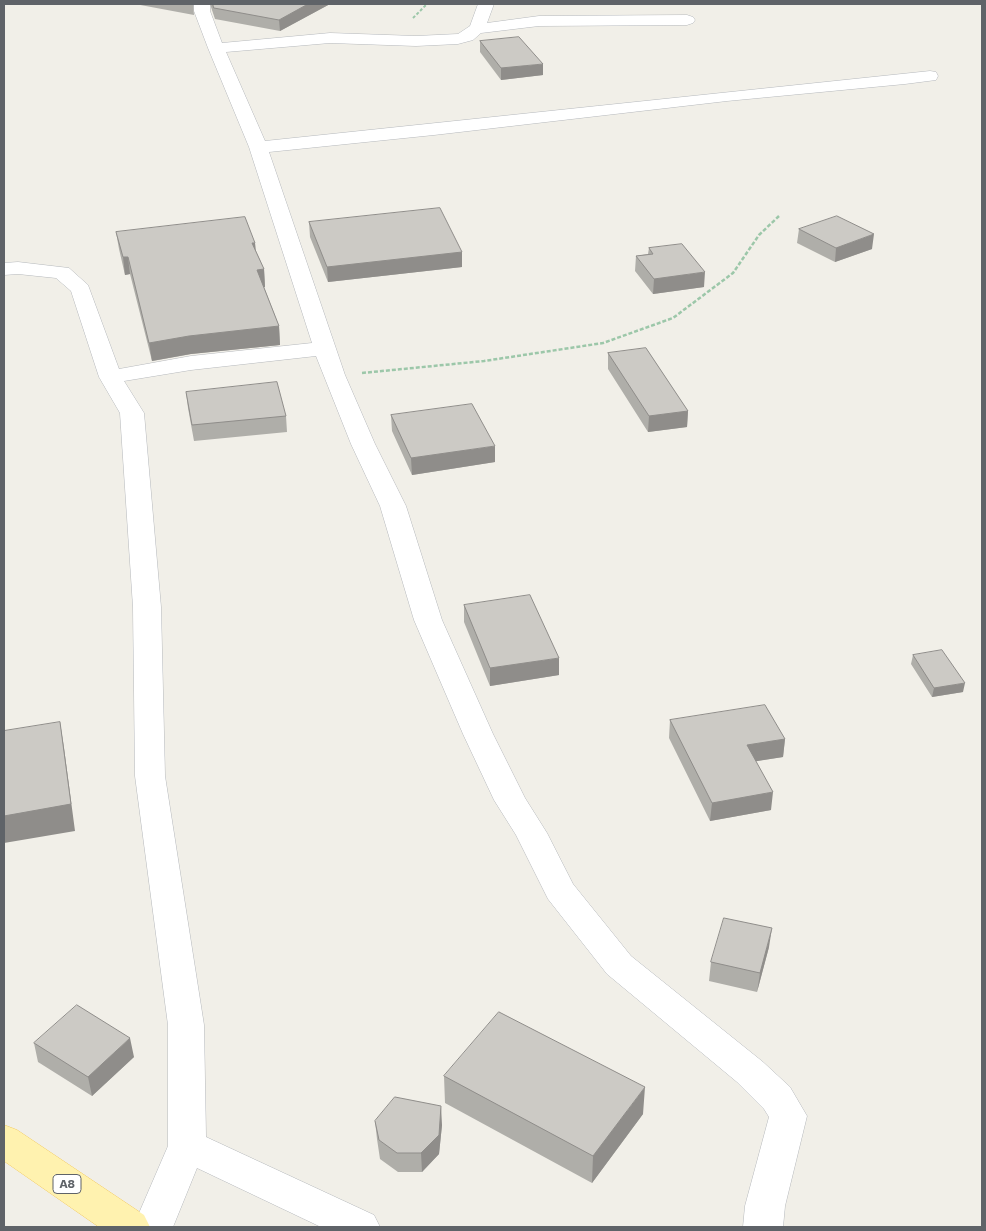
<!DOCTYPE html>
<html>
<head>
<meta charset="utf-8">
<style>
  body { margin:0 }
  #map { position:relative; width:986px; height:1231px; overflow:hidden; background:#f1efe8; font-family:Commissioner,sans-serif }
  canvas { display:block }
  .frame { position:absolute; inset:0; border:5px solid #5f6368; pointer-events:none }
</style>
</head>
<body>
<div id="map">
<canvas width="986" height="1231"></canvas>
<div class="frame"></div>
</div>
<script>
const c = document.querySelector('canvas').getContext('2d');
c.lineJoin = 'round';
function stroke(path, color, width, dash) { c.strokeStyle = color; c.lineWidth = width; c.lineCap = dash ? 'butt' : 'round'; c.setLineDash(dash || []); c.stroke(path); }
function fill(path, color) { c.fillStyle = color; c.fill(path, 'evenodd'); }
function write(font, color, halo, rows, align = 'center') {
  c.font = font + ' Commissioner,sans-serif'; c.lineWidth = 4; c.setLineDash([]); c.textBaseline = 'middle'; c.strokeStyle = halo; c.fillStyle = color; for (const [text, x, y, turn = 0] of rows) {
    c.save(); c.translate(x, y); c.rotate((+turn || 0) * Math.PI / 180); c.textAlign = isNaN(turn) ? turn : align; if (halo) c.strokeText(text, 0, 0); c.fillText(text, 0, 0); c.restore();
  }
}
const minor = new Path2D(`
  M194,4H210V11L222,43L330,33L416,36L458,34L470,26L478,4H494L487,23L539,16L687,15L693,17L695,20L693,23L687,25L539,26L481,33L473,40L458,44L416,46L330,43L226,52L265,141L930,71L936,72L938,76L936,80L905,84L727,101L434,135L269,152L345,375L375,444L406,506L442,620L493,734L525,798L547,833L573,884L631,956L763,1062L790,1087L807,1116L785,1206L783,1227H743L745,1206L769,1117L764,1109L737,1082L607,974L548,899L516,835L494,800L463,734L414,620L380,506L351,444L316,356L191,370L124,381L144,413L161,607L165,776L204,1025L206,1137L374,1215L380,1227H321L197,1168L173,1227H133L168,1146V1025L135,776L133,607L120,413L99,377L71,291L56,278L18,274L4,275V263L18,262L69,268L88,285L119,369L191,356L312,343L249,147L208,48L194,11Z`);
const primary = new Path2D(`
  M4,1125L17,1130L144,1215L150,1227H99L4,1161Z`);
stroke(minor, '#b5b8bc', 1);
stroke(primary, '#f2c960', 1);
stroke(new Path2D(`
  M413,18L427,4`), '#9cc7a9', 2, [3, 2]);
stroke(new Path2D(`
  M362,373L484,361L603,343L673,318L733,273L759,235L779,216`), '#9cc7a9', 2.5, [4, 2]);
fill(minor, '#fff');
fill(primary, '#fff2af');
fill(new Path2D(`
  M135,4H193L194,15Z
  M210,4H330L280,31L215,19Z
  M480,41L543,75L501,80L480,52Z
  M309,222L462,252V267L328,282L310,237Z
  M799,229L872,249L835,262L797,243Z
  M116,232L255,243L256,251L264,269L265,287H264L279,326L280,345L191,354L152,361L130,274L125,275L119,249Z
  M649,248L704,287L653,294L635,271L636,256L648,254Z
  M608,353L688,411L687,427L648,432L608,369Z
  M186,392L286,416L287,432L194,441L188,408Z
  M391,415L495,462L412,475L392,431Z
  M464,605L559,675L490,686L464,622Z
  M913,655L963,692L932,697L911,664Z
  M670,720L785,739L783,757L756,761L771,810L710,821L669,738Z
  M769,947L757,992L709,981L711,962Z
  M34,1043L134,1057L92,1096L38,1062Z
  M444,1076L643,1114L592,1183L445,1103Z
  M375,1121L442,1125L439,1154L422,1172H398L380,1159L377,1139Z`), '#afaea9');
fill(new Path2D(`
  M308,4H330L280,31L279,20Z
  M543,64V75L501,80V68Z
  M874,234L872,249L835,262L836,248Z
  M252,243H255L256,260Z
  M462,252V267L328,282L327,267Z
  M123,257H128L130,274L125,275Z
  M264,269L265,287L259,288L257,270Z
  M705,272L704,287L653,294L654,279Z
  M279,326L280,345L191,354L152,361L149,343L189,336Z
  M688,411L687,427L648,432L649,416Z
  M495,446V462L412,475L411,458Z
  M559,658V675L490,686V668Z
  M965,683L963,692L932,697L934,688Z
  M60,722L64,748L75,831L4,843V816Z
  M785,739L783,757L745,763L747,745Z
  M773,792L771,810L710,821L712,803Z
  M772,928L769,947L757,992L760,973Z
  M130,1038L134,1057L92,1096L88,1077Z
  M645,1087L643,1114L592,1183L593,1156Z
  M441,1106L442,1125L439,1154L422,1172L421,1153Z`), '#8f8d8a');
const building = new Path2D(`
  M213,4H308L279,20L214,8Z
  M519,37L543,64L501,68L480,41Z
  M440,208L462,252L327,267L309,222Z
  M837,216L874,234L836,248L799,229Z
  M245,217L255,243H252L264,269L257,270L279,326L189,336L149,343L128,257H123L116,232Z
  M682,244L705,272L654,279L636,256L653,254L649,248Z
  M646,348L688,411L649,416L608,353Z
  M277,382L286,416L192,425L186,392Z
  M472,404L495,446L411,458L391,415Z
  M530,595L559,658L490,668L464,605Z
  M942,650L965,683L934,688L913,655Z
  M765,705L785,739L747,745L773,792L712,803L670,720Z
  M60,722L71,804L4,816V731Z
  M724,918L772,928L760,973L711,962Z
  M77,1005L130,1038L88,1077L34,1043Z
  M499,1012L645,1087L593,1156L444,1076Z
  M395,1097L441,1106L439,1135L421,1153H397L379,1140L375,1121Z`);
fill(building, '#cccac5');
stroke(building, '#8f8d8a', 1);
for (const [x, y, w] of [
  [67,1184,28]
]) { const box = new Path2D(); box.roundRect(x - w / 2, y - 9.5, w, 19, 4); c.fillStyle = '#fff'; c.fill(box); stroke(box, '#5f6368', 1); }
write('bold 12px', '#5f6368', null, [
  ["A8",67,1184]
]);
</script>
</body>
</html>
